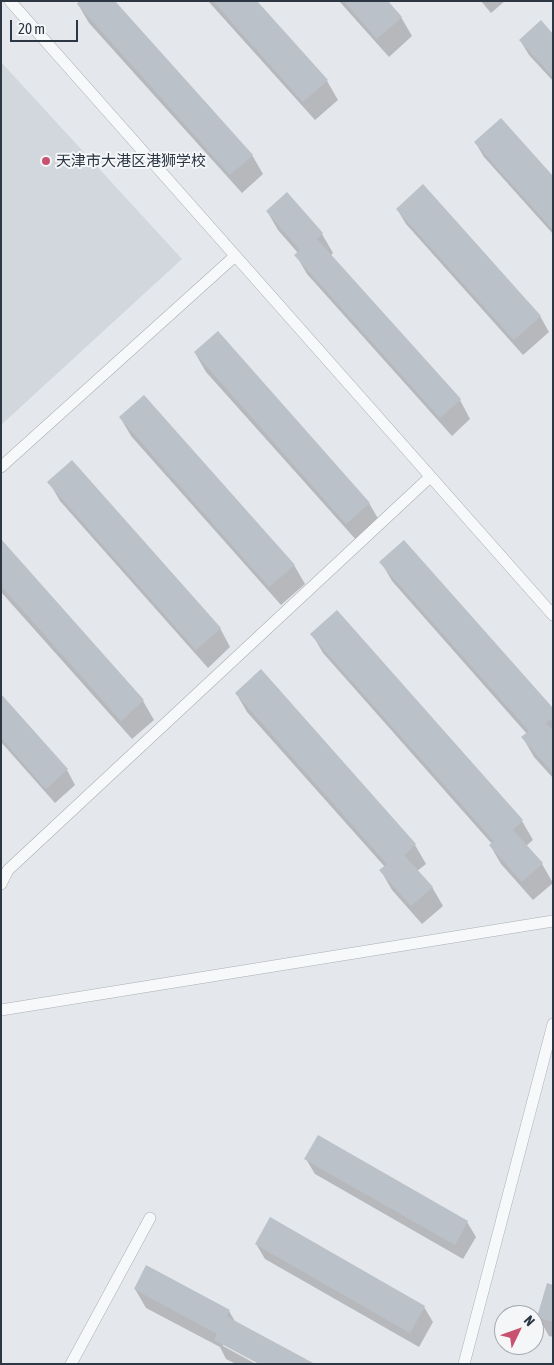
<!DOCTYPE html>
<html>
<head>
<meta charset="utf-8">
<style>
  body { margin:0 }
  #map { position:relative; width:554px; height:1365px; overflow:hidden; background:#e4e7eb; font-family:"Asap Condensed",sans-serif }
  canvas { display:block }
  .frame { position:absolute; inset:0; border:2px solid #2c3743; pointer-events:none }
  .north { position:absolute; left:494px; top:1305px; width:50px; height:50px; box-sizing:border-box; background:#f4f6f8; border:1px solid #a4aab0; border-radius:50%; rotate:48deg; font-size:14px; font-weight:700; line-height:20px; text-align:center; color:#2c3743 }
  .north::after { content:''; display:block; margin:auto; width:18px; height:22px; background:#c8516f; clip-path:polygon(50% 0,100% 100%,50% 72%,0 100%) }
  .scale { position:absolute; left:10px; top:20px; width:68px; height:22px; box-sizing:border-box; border:2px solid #2c3743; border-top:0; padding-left:6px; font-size:15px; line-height:18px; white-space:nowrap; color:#2c3743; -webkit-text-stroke:4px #f4f6f8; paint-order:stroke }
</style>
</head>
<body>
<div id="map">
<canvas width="554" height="1365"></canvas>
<div class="frame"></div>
<div class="north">N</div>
<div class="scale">20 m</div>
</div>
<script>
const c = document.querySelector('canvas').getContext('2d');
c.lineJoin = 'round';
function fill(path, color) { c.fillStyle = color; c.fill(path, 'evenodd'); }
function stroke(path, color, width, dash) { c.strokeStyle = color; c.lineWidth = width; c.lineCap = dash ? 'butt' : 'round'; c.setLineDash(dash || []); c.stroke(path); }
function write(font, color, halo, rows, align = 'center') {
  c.font = font + ' "Asap Condensed","Noto Sans SC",sans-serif'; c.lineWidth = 4; c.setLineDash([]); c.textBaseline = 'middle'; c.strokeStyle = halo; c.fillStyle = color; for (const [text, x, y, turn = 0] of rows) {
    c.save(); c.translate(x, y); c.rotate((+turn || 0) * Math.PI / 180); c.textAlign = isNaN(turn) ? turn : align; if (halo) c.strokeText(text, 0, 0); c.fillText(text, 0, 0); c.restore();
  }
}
fill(new Path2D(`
  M1,62L182,259L1,425Z`), '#d2d7dd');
fill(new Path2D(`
  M208,1H256L327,81L338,100L315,120Z
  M339,1H386L401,17L412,36L389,57Z
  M481,1H505L491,13Z
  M78,4L252,155L263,174L242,193L89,23Z
  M553,35V81L529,55L520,40Z
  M475,142L553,178V234L484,157Z
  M397,209L540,316L549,332L523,355L406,224Z
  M267,211L322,234L333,253L330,256L460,400L470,419L452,436L307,274L296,255L298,253L278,230Z
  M195,353L369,503L380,522L358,542L206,372Z
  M120,417L294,565L305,584L281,605L131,436Z
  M49,482L220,628L230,647L208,668L60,501Z
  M1,541L143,701L154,720L132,739L1,592Z
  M381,562L553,710V778L534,757L523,738L527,734L392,581Z
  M337,612L522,821L533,840L526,846L542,864L553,883L533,900L501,864L490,845L492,844L323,653L312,634Z
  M236,693L415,845L426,864L417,871L432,887L443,906L422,924L392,890L381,871L385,867L247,712Z
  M1,696L67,770L75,785L55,803L1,742Z
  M306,1159L467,1222L476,1237L463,1259L315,1174Z
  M256,1244L424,1307L433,1322L419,1347L265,1259Z
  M553,1286V1337L549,1336L538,1317Z
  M135,1289L229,1311L236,1323L223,1343V1346L256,1364H236L226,1359L220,1347L146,1308Z`), '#0003');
fill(new Path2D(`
  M79,1H115L253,155L230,175L77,4Z
  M213,1H257L328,80L303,102Z
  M344,1H388L402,17L377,39Z
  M541,20L553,34V77L519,40Z
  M501,118L553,176V230L474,142Z
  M423,184L541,316L514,340L396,209Z
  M287,192L323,233L317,239L461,399L440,418L294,255L300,250L266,211Z
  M218,331L370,503L346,524L194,352Z
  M144,395L295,565L269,587L119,417Z
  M72,460L221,628L196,650L47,482Z
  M1,539L144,700L121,721L1,586Z
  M404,540L553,708V718L546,723L553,730V773L521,737L529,731L379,562Z
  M337,610L523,820L513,830L543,863L522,882L489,845L494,841L310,634Z
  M261,669L416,844L404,855L433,887L411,906L379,870L387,864L235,693Z
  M1,694L68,769L46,789L1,738Z
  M318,1135L468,1221L455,1245L304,1159Z
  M270,1217L425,1306L410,1333L255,1244Z
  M146,1265L230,1310L226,1316L315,1364H259L214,1340L217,1334L134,1289Z
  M547,1283L553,1285V1322L537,1317Z`), '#bbc1c8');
const service = new Path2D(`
  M10,1L553,615
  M1,467L235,256
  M1,884L8,870L430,477
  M1,1010L553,921
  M71,1364L150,1218
  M464,1364L553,1024`);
stroke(service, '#a9afb5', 12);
stroke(service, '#f7f8f9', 11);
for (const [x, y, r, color] of [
  [46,161,5,"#c8516f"]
]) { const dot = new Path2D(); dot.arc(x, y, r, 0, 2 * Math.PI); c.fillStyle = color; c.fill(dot); stroke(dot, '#f4f6f8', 2); }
write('15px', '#2c3743', '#f4f6f8', [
  ["天津市大港区港狮学校",56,161]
], 'left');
</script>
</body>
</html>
